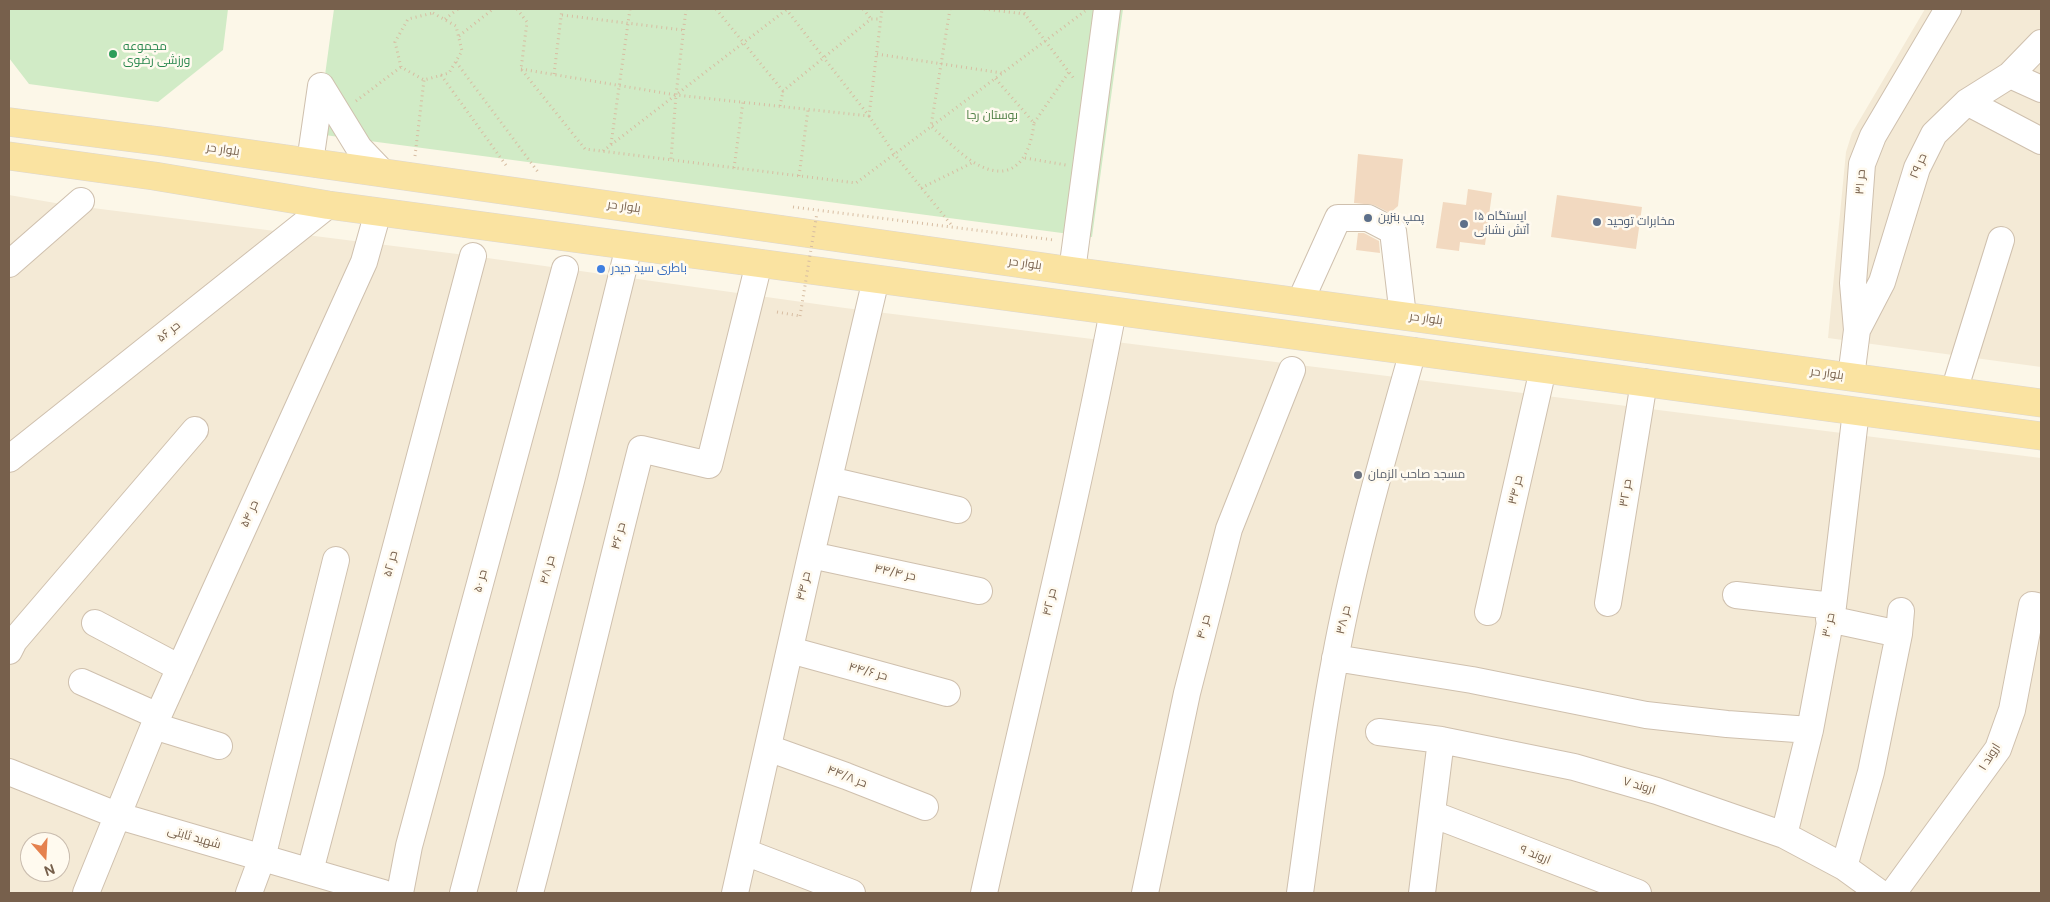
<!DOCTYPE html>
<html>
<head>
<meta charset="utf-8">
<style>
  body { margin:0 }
  #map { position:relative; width:2050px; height:902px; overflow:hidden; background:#fcf7e8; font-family:"DM Sans",sans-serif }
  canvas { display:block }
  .frame { position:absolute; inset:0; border:10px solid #77604c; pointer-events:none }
  .north { position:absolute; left:20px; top:832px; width:50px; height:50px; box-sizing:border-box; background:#fffaef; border:1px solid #c9bcae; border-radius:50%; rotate:161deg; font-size:14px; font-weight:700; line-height:20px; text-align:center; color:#77604c }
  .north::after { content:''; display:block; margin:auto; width:18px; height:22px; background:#e5814e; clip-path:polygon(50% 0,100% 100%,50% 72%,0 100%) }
</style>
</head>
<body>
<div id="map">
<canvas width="2050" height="902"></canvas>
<div class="frame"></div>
<div class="north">N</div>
</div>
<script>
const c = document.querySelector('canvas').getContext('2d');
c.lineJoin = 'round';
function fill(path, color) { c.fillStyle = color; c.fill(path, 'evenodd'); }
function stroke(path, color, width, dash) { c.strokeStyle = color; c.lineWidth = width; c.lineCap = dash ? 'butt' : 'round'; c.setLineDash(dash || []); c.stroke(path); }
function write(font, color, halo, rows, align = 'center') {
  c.font = font + ' "DM Sans",Cairo,sans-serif'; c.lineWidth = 5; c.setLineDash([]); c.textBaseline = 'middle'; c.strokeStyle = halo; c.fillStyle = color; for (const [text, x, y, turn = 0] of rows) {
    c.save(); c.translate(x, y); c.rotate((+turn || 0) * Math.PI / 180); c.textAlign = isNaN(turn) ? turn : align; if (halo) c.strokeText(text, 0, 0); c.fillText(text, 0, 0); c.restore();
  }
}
fill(new Path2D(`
  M1925,9H2041V367L1828,338L1846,152L1852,133Z
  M9,195L61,204L473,256L845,308L2041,458V893H9ZM30,842H60V872H30Z`), '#f4ead6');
fill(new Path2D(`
  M9,9H228L223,50L158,102L29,84L9,58Z
  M334,9H1123L1092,237L317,134Z`), '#d1ebc6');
fill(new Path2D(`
  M1358,154L1403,159L1398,206L1390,213L1374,205L1354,203Z
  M1468,189L1492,193L1485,245L1460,242L1459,251L1436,248L1443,202L1466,205Z
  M1557,195L1642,207L1636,249L1551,237Z
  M1358,233H1364L1379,241L1380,253L1356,250Z`), '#f2d9c0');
const minor = new Path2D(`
  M2010,75L2041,89
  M321,86L359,148L382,172
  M1967,102L2041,141
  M310,162L321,86
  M9,264L81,201
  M1072,271L1107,9
  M1300,302L1338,218H1368L1393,231L1403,316
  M1857,330L1882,282L1917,168L1934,134L1967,102L2010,75L2041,43
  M1851,377L1857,330L1853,283L1862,164L1873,136L1948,9
  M1954,391L2001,240
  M9,459L328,205
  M829,480L958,510
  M811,555L979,591
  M1736,595L1833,606
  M1608,603L1644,382
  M1488,612L1543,369
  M1829,619L1899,634
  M95,623L180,668
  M790,650L947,693
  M9,651L14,641L195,430
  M1335,658L1472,680L1646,715L1727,724L1810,730
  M82,682L158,716
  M154,726L219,746
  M1379,732L1441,740L1574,767L1657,791L1784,835L1844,867L1880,893
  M768,748L846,776L925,807
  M9,772L119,816L383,893
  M1432,814L1638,893
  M1784,835L1810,730L1833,606L1856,411
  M745,852L852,893
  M1844,867L1871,772L1899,634L1901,611
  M310,871L473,256
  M86,893L158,716L364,262L378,212
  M249,893L262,858L336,560
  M400,893L409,846L565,269
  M463,893L571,481L629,246
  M530,893C569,746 603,597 641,449L709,465L759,263
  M735,893L811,555L876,279
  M984,893C1027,699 1076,506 1113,311
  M1145,893L1187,693L1229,529L1292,370
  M1300,893C1311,815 1320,737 1335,660C1354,556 1384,453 1413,351
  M1422,893L1441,740
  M1893,893L1998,749L2012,710L2032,605L2041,607`);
const major = new Path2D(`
  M9,122L159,141L1072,271L2041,403
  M9,156L154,176L328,205L2041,436`);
stroke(minor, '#cfc0ae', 28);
stroke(major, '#dcd6d0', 29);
stroke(new Path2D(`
  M517,9L527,22L521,69L585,149L856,183L1085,11
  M686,9L676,95L869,116L882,9
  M716,9L783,91L871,19H881
  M786,9L869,116L895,155L953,227
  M863,9L871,19
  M950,9L931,126C944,138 958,152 973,162C1012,186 1030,159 1034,123L995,78
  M984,9L1025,14
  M1021,9L1075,80
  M433,13L456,26L462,51L449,73L424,80L401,67L395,42L408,19Z
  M562,15L683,30
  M445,19L458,9
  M459,36L493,9
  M877,54L1002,73
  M456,62L538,172
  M521,69L676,95L671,159
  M554,74L562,9
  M441,75L508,168
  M356,101L401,67
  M780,106L783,91
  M1034,123L1069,72
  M611,144L630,9
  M603,151L786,10
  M415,156L424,80
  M1025,158L1066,165
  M734,168L743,102
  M799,176L808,110
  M921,188L974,162
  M793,207L1054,240
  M777,312L800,316`), '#d7bda2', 3, [1, 4]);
stroke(minor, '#fff', 26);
stroke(major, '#fae3a1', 28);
stroke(new Path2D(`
  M800,316L817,213`), '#d7bda2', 3, [1, 4]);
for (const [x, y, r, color] of [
  [113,54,5,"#2e9e5b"],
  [1368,218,5,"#5c6f8a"],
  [1597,222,5,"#5c6f8a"],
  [1464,224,5,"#5c6f8a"],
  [601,269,5,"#3f7fe0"],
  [1358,475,5,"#6b7280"]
]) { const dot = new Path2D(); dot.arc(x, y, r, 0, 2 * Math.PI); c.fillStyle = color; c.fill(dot); stroke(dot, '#fffaef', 2); }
write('12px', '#27864d', '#fffaef', [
  ["مجموعه",123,47],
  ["ورزشی رضوی",123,61]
], 'left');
write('12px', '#4d7d43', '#fffaef', [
  ["بوستان رجا",992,116]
]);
write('12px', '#77604c', '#fffaef', [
  ["بلوار حر",223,150,8],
  ["حر ۲۹",1919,166,-67],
  ["حر ۳۱",1861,182,-86],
  ["بلوار حر",624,207,8],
  ["بلوار حر",1025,264,8],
  ["بلوار حر",1426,319,8],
  ["حر ۵۶",169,332,-38],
  ["بلوار حر",1827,374,8],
  ["حر ۳۴",1516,490,-77],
  ["حر ۳۲",1626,493,-81],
  ["حر ۵۴",250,514,-66],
  ["حر ۴۶",619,536,-76],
  ["حر ۵۲",391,564,-75],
  ["حر ۴۸",548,570,-75],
  ["حر ۴۴/۴",895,573,12],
  ["حر ۵۰",481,581,-75],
  ["حر ۴۴",804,586,-77],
  ["حر ۴۲",1050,602,-77],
  ["حر ۳۸",1344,620,-77],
  ["حر ۳۰",1829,625,-78],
  ["حر ۴۰",1204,627,-76],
  ["حر ۴۴/۶",868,672,15],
  ["اروند ۱",1990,757,-58],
  ["حر ۴۴/۸",847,777,21],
  ["اروند ۷",1639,786,17],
  ["شهید ثابتی",194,838,16],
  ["اروند ۹",1535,855,22]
]);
write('12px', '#4e5e75', '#fffaef', [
  ["ایستگاه ۱۵",1474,217],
  ["آتش نشانی",1474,231],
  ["پمپ بنزین",1378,218],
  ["مخابرات توحید",1607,222]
], 'left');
write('12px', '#366cbe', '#fffaef', [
  ["باطری سید حیدر",611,269]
], 'left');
write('12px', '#5b616d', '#fffaef', [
  ["مسجد صاحب الزمان",1368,475]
], 'left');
</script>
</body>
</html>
